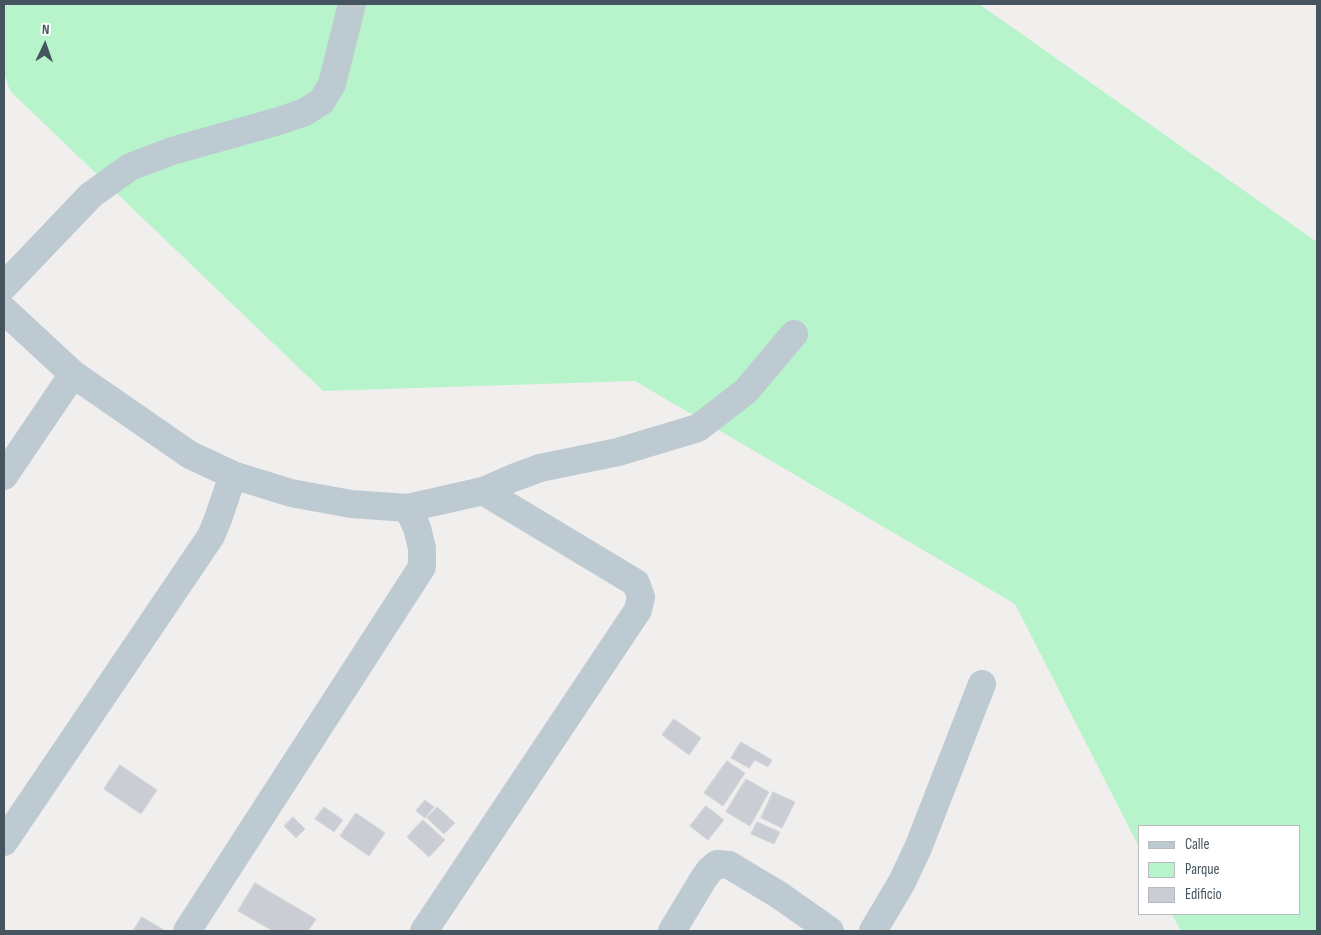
<!DOCTYPE html>
<html>
<head>
<meta charset="utf-8">
<style>
  body { margin:0 }
  #map { position:relative; width:1321px; height:935px; overflow:hidden; background:#f1eeee; font-family:"Sofia Sans Condensed",sans-serif }
  canvas { display:block }
  .frame { position:absolute; inset:0; border:5px solid #45545e; pointer-events:none }
  .legend { position:absolute; left:1138px; top:825px; width:162px; height:90px; box-sizing:border-box; background:#fff; border:1px solid #b5bbbf; margin:0; padding:6px 9px; list-style:none; font-size:15px; color:#45545e }
  .legend li { display:flex; align-items:center; gap:10px; height:25px }
  .legend b { width:25px; border:1px solid #b5bbbf }
  .north { position:absolute; left:20px; top:20px; width:50px; height:50px; -webkit-text-stroke:4px #fff; paint-order:stroke; rotate:3deg; font-size:14px; font-weight:700; line-height:20px; text-align:center; color:#45545e }
  .north::after { content:''; display:block; margin:auto; width:18px; height:22px; background:#45545e; clip-path:polygon(50% 0,100% 100%,50% 72%,0 100%) }
</style>
</head>
<body>
<div id="map">
<canvas width="1321" height="935"></canvas>
<div class="frame"></div>
<ul class="legend">
<li><b style="height:6px;background:#bdcad2"></b>Calle</li>
<li><b style="height:14px;background:#b8f4cb"></b>Parque</li>
<li><b style="height:14px;background:#caced4"></b>Edificio</li>
</ul>
<div class="north">N</div>
</div>
<script>
const c = document.querySelector('canvas').getContext('2d');
c.lineJoin = 'round';
function fill(path, color) { c.fillStyle = color; c.fill(path, 'evenodd'); }
function stroke(path, color, width, dash) { c.strokeStyle = color; c.lineWidth = width; c.lineCap = dash ? 'butt' : 'round'; c.setLineDash(dash || []); c.stroke(path); }
fill(new Path2D(`
  M4,4H979L1317,242V931H1181L1172,914H1300V826H1140V849L1015,604L635,381L323,391L10,91L4,73Z`), '#b8f4cb');
const building = new Path2D(`
  M674,719L701,738L689,755L662,735Z
  M741,742L772,760L768,767L755,760L749,768L731,758Z
  M727,761L745,773L723,806L704,793Z
  M120,765L157,790L141,814L104,789Z
  M746,779L769,792L750,826L726,812Z
  M773,792L795,802L782,828L761,818Z
  M425,800L434,807L425,818L416,811Z
  M706,806L724,820L708,840L690,826Z
  M324,807L343,820L334,832L315,819Z
  M437,807L455,823L444,834L427,818Z
  M356,813L385,833L369,856L340,836Z
  M293,817L305,829L296,838L284,826Z
  M423,820L445,840L429,857L407,837Z
  M757,822L780,832L774,844L751,834Z
  M255,883L316,919L308,931H273L238,911Z
  M142,917L164,930L163,931H133Z`);
fill(building, '#caced4');
stroke(building, '#d2d5db', 1);
stroke(new Path2D(`
  M4,286L91,195L130,167L172,151L279,121L305,112L322,101L332,84L352,4
  M4,310L73,374L190,455L233,475L291,493L351,504L408,508L483,491L513,478L540,468L618,452L698,428L746,391L794,334
  M4,476L73,374
  M4,842L211,536L218,519L233,475
  M187,931L422,567V548L417,528L408,508
  M424,931L638,610L641,597L636,583L483,491
  M672,931L704,878L710,870L717,864L729,865L779,895L830,931
  M873,931L902,882L918,848L982,684`), '#bdcad2', 28);
</script>
</body>
</html>
